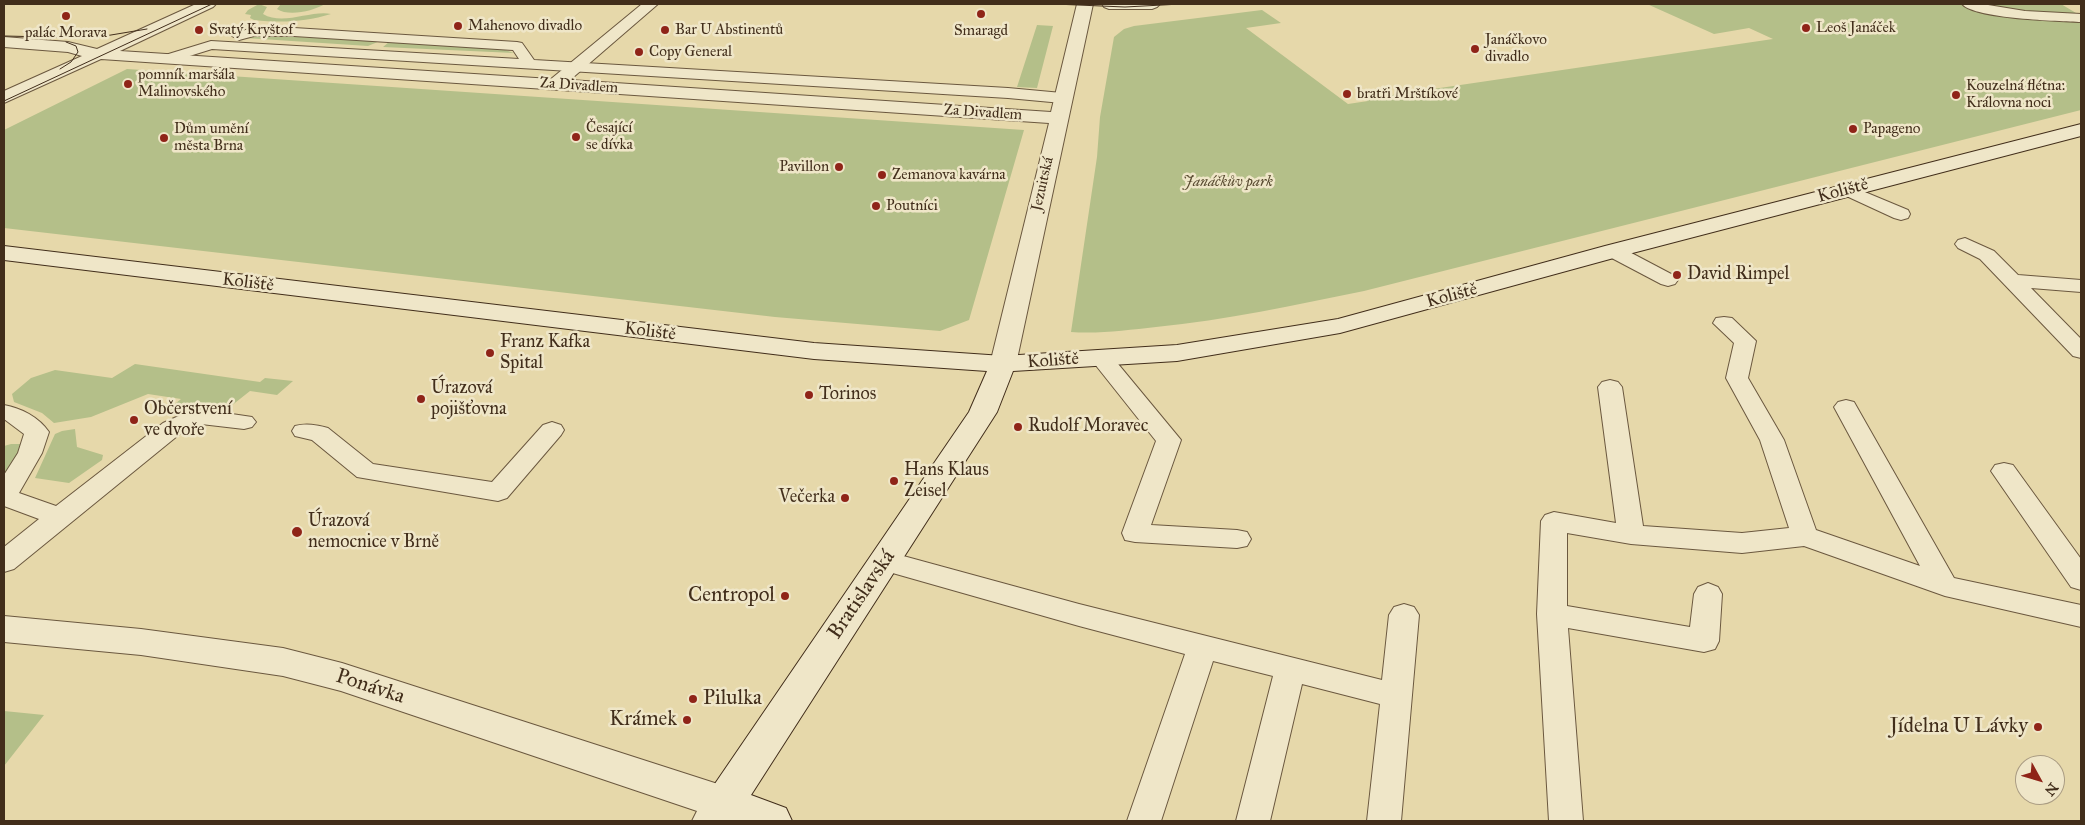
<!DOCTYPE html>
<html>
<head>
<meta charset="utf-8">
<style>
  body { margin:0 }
  #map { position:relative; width:2085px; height:825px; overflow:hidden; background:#e6d8aa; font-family:"IM FELL Great Primer",serif }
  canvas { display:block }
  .frame { position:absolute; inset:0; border:5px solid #422e1b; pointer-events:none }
  .north { position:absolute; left:2015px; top:755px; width:50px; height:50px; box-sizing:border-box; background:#efe6c8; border:1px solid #aa9c83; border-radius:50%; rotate:129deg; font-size:14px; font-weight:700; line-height:20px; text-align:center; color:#422e1b }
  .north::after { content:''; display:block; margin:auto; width:18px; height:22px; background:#8f2418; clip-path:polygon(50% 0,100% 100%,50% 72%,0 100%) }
</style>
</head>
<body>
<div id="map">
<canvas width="2085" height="825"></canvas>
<div class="frame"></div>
<div class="north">N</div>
</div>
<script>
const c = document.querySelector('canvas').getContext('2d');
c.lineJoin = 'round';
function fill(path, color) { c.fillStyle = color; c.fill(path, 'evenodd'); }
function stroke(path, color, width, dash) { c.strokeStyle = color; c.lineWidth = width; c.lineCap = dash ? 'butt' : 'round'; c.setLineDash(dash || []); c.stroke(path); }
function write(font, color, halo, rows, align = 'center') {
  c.font = font + ' "IM FELL Great Primer",serif'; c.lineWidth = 5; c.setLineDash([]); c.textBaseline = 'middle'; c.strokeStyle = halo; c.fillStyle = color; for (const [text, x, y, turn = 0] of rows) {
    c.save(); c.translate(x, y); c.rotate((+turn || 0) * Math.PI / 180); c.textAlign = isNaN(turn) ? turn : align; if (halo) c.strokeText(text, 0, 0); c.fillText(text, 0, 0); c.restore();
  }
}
fill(new Path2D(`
  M259,4L267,7L263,14C283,26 311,10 331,14C305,22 281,23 254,20L250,18L251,15L245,14L248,10Z
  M281,4H325C313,11 289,17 277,9Z
  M1647,4H2061L2081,16V110L1364,291C1295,305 1226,320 1156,327C1128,330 1099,334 1071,332L1097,157L1100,117L1114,37L1124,29L1134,26L1262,10L1281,23L1246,28L1348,104L1368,101L1365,99L1773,39L1749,28L1714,34Z
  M1037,25L1053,26L1037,88L1017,87Z
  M258,35L380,41L368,46L246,38Z
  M389,42L502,49L514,53L383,47Z
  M127,69L1024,130L969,320L940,331L775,317L4,228V130Z
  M135,364L260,382L265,378L293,381L277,395L250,391L226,410L196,408L178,414L166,411L181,399L148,394L91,417L54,423L42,413L14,402L12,394L31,378L55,370L112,378Z
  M75,429L77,447L103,455L102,460L69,483L35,478L55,434L62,431Z
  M11,444H20V452L9,472L4,471V446Z
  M4,711L44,715L4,766Z`), '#b4bf89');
const lane = new Path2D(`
  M1962,4H1982L2025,11L2081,14V22C2060,21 1975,19 1962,4Z
  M253,28H294L517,42L522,43L534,60L1008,88L1062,93L1067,95L1070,98L1067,101L1062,103L1008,98L212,49L167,63L162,62L160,59L162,56L211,41L519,59L513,50L294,36H254L239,40L232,36L234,33Z
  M1848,185L1908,210L1910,214L1908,218L1901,220L1894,218L1842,194L1839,190L1842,186Z
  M1965,238L1994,251L2018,275L2081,280V292L2031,288L2081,339V358L2073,356L1980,259L1958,248L1955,244L1958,240Z
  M1613,245L1620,247L1675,276L1678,280L1675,284L1668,286L1661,284L1606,255L1603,251L1606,247Z
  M1724,317L1732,318L1756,341L1748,378L1784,440L1816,530L1920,566L1834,407L1838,402L1846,400L1854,402L1954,578L2081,605V627L1945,596L1804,546L1742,553L1631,544L1567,533V606L1690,627L1694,594L1698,587L1708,583L1718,587L1722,594L1719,641L1715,649L1704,652L1568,628L1583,821H1549L1537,614L1541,521L1545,515L1554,512L1616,523L1598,387L1602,382L1610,380L1618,382L1622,387L1643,526L1742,533L1789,528L1760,440L1726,378L1734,343L1713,323L1716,318Z
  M1101,351L1109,353L1181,440L1151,525L1237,530L1247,532L1251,539L1247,546L1237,548L1135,542L1125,540L1122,533L1156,441L1090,358L1093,353Z
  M4,405C21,408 39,417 49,432L42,453L19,493L56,506L163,423L190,411L198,409L252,417L256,422L252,427L244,429L201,424L181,433L14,569L4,572V547L39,519L4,506V475L18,453L24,434L4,419Z
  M552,422L561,425L564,430L561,435L507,498L498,501L357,477L312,440L295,436L292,431L295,426C307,423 316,425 328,428L373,464L492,482L543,425Z
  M2004,463L2013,465L2081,559V590L2071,587L1991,471L1995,465Z
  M885,551L1079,604L1382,680L1389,615L1394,607L1404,604L1414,607L1419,615L1401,821H1367L1380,704L1302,684L1270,821H1236L1273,676L1213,661L1161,821H1127L1185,654L1079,626L875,568L871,561L875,554Z`);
const street = new Path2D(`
  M196,4H216L213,7L120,51L551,79L642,4H658L570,80L1051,112L1077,4H1093L1016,364L1012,370L1003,372L994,370L990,364L1049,123L101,59L4,103V91L82,56L68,52L4,47V37L68,42L97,49Z
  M1102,4H1160L1157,7L1152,9H1109L1104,7Z
  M4,616L141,629L283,648L342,663L724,786L738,791L744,803L734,821H692L697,811L341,691L283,676L141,655L4,642Z`);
const secondary = new Path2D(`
  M2081,124V136L1621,256L1340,333L1177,361L1013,371L997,412L751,795L786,808L792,821H726L710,815L704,803L710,791L969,412L987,371L814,359L4,260V246L814,343L1003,356L1177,345L1338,319L1605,246Z`);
stroke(lane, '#6b583f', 2);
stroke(street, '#6b583f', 2);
stroke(secondary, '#422e1b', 2);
fill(lane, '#efe6c8');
fill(street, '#efe6c8');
fill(secondary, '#efe6c8');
stroke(new Path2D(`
  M1054,4L1125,7L1181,4
  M4,36L93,38L147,29
  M60,69L71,62L78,52L76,46L66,42
  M4,101L212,4`), '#422e1b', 1);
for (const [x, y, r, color] of [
  [981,14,5,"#8f2418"],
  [66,16,5,"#8f2418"],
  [458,26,5,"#8f2418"],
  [1806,28,5,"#8f2418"],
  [199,30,5,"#8f2418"],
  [665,30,5,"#8f2418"],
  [1475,49,5,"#8f2418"],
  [639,52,5,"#8f2418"],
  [128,84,5,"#8f2418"],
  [1347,94,5,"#8f2418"],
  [1956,95,5,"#8f2418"],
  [1853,129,5,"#8f2418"],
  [576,137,5,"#8f2418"],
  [164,138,5,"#8f2418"],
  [839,167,5,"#8f2418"],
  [882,175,5,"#8f2418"],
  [876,206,5,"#8f2418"],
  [1677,275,5,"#8f2418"],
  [490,353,5,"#8f2418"],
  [809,395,5,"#8f2418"],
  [421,399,5,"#8f2418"],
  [134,420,5,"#8f2418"],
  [1018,427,5,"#8f2418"],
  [894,481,5,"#8f2418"],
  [845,498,5,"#8f2418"],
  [297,532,6,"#8f2418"],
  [785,596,5,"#8f2418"],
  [693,699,5,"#8f2418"],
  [687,720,5,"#8f2418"],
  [2038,727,5,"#8f2418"]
]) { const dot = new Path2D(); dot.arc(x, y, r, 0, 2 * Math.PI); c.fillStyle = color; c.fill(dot); stroke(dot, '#efe6c8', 2); }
write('15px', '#422e1b', '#efe6c8', [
  ["Mahenovo divadlo",468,26],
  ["Leoš Janáček",1816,28],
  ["Svatý Kryštof",209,30],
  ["Bar U Abstinentů",675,30],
  ["Smaragd",981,31,"center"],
  ["palác Morava",66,33,"center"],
  ["Janáčkovo",1485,40],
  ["divadlo",1485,57],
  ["Copy General",649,52],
  ["pomník maršála",138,75],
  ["Malinovského",138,92],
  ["Kouzelná flétna:",1966,86],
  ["Královna noci",1966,103],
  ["bratři Mrštíkové",1357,94],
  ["Česající",586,128],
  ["se dívka",586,145],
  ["Dům umění",174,129],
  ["města Brna",174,146],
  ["Papageno",1863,129],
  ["Pavillon",829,167,"right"],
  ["Zemanova kavárna",892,175],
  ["Poutníci",886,206]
], 'left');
write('15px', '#422e1b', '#efe6c8', [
  ["Za Divadlem",579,86,4],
  ["Za Divadlem",983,113,4],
  ["Jezuitská",1043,184,-77]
]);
write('italic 15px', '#594b31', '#efe6c8', [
  ["Janáčkův park",1228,182]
]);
write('18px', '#422e1b', '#efe6c8', [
  ["Koliště",1843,191,-15],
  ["Koliště",248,283,7],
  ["Koliště",1452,296,-15],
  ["Koliště",650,332,7],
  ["Koliště",1053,361,-4]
]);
write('18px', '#422e1b', '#efe6c8', [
  ["David Rimpel",1687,275],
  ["Franz Kafka",500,343],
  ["Spital",500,364],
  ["Úrazová",431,389],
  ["pojišťovna",431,410],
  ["Torinos",819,395],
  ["Občerstvení",144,410],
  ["ve dvoře",144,431],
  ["Rudolf Moravec",1028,427],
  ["Hans Klaus",904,471],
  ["Zeisel",904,492],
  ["Večerka",835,498,"right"],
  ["Úrazová",308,522],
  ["nemocnice v Brně",308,543]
], 'left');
write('21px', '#422e1b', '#efe6c8', [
  ["Bratislavská",862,595,-56],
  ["Ponávka",370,687,18]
]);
write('21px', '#422e1b', '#efe6c8', [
  ["Centropol",775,596],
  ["Pilulka",703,699,"left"],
  ["Krámek",677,720],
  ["Jídelna U Lávky",2028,727]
], 'right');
</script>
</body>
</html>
